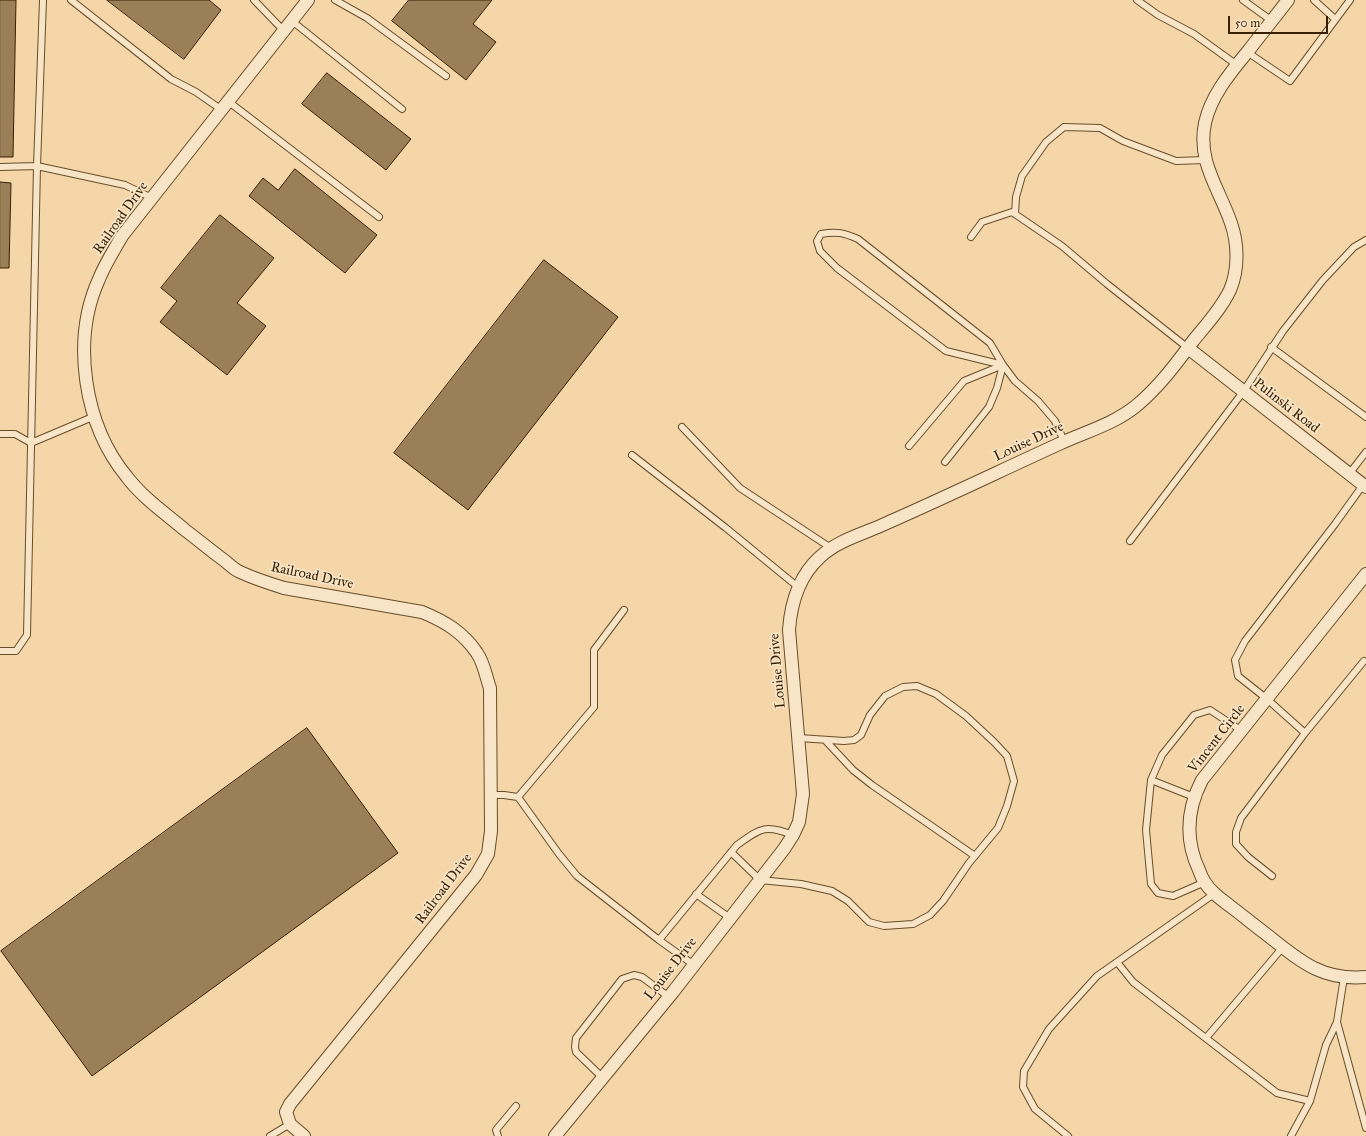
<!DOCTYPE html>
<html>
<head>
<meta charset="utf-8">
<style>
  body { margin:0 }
  #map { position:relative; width:1366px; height:1136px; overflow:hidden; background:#f4d6a9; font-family:"IM FELL Great Primer",serif }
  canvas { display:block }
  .scale { position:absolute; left:1228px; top:16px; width:100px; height:18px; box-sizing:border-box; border:2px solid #382100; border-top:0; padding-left:5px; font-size:12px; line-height:14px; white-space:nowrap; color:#382100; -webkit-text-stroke:3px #f8e4c7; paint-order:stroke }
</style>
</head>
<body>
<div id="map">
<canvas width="1366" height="1136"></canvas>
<div class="scale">50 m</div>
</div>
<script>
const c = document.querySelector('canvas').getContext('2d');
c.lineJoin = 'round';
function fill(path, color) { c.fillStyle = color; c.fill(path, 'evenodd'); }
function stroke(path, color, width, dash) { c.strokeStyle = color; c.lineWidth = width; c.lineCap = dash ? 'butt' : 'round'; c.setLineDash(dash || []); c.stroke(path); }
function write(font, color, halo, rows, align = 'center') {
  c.font = font + ' "IM FELL Great Primer",serif'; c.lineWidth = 3.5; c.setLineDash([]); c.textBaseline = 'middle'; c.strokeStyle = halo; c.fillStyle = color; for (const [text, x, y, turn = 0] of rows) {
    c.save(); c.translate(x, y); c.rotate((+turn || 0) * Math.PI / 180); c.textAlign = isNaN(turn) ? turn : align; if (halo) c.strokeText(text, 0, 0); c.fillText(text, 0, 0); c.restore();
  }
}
const building = new Path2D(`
  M0,0H16L13,157H0Z
  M107,0H209L221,10L184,59Z
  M409,0H492L473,24L496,42L466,80L392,21Z
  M327,73L411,139L386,170L302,104Z
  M295,169L377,235L345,273L249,196L263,178L278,190Z
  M0,182L11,183L9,268H0Z
  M220,215L274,258L237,303L266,326L227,375L160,322L177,301L161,288Z
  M544,260L618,317L468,510L394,453Z
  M307,728L398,853L92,1076L1,951Z`);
fill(building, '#9a7f58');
stroke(building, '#382100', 1);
const lane = new Path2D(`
  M71,0L171,79L196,92L222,110
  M254,0L284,31
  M335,0L367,18L446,76
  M1137,0L1158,15L1194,34L1237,65
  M1243,0L1272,21
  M1314,0L1335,19
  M292,21L402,109
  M1247,52L1290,81L1350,0
  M229,102L379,217
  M0,167L37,166L125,185L152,198
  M1015,214L1016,197L1022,176L1046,142L1064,127L1100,128L1123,141L1176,161L1205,160
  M971,237L982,222L1012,212L1062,246L1107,284L1188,348
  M1271,347L1366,417
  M1003,365L946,351L837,268L820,251L817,241L821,234C837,231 844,233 858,239L990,343L1003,365L1015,381L1038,401L1055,421L1064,441
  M682,427L740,488L831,548
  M0,434H15L31,443L95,416
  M909,446L964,381L1003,365
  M632,455L726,528L798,587
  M945,462L989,407L997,388L1003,365
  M1349,474L1366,452
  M1130,541L1243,392L1283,331L1323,280L1354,247L1366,240
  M0,651H16L27,635L37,166L43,0
  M1305,733L1364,661
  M825,740L853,770L872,785L975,856
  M1151,780L1194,797
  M491,795H504L518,797L559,854L577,876L659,940
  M518,797L594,707V650L624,610
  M731,852L760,880L801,884L832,891L848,901L869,922L884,926L913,924L930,915L943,901L969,863L998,828L1007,806L1014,781L1007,756L994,742L966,716L936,694L917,686L903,687L885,696L870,715L861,735L854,740L844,741L799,738
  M1272,876L1248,857L1236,844V832L1241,818L1305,733L1267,699L1238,676L1235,660L1245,641L1335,524L1363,485
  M1205,882L1173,896L1158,893L1151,884L1146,830L1151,780L1162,755L1194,715L1210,710L1242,731
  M696,894L730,918
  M1214,894L1117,962L1133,982L1277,1093L1310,1101
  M694,965L659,940L737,845C761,828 765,824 793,835
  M1344,977L1337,1022L1366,1128
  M1206,1038L1283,947
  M603,1078L576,1052L575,1047L576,1038L622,979L634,975L642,977L669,997
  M270,1136L290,1124
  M498,1136L496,1130L516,1106
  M1068,1136L1035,1109L1023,1087L1024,1071L1049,1029L1097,976L1117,962
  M1291,1136L1310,1101L1326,1045L1337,1022`);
const street = new Path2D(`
  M1188,348L1366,487
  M1366,574L1202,780C1187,809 1185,840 1199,870C1202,879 1207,887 1214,893C1219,898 1225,902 1230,906C1242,915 1254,925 1266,934C1299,960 1321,981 1366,977
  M304,1136L290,1124L286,1112L290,1104L476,875L488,854L491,831L490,688C486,677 484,663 477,653C463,632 444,621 422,612L284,588C268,583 252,578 238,571C232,568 227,562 221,558C209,549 197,539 185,530C165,513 143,498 127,477C84,425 71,341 99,279C105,264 114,250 122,236L308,0
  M555,1136L673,992L784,849L793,835L799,822L803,794L789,630C791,602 799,576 820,557C839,539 867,533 889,522C946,497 1002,470 1059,444C1085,432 1114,424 1136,406C1158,388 1176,364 1193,341C1206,325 1221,309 1230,290C1239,269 1238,243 1231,223C1219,188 1197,162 1205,123C1211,95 1231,72 1249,50C1262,33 1275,17 1288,0`);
stroke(lane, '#674e2a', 8);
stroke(street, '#674e2a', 14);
stroke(lane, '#f8e4c7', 6);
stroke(street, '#f8e4c7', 12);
write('14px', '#382100', '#f8e4c7', [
  ["Railroad Drive",121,218,-55],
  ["Pulinski Road",1286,406,38],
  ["Louise Drive",1029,442,-25],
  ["Railroad Drive",312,576,12],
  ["Louise Drive",778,671,-95],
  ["Vincent Circle",1217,739,-52],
  ["Railroad Drive",444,889,-53],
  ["Louise Drive",671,969,-52]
]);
</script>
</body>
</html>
